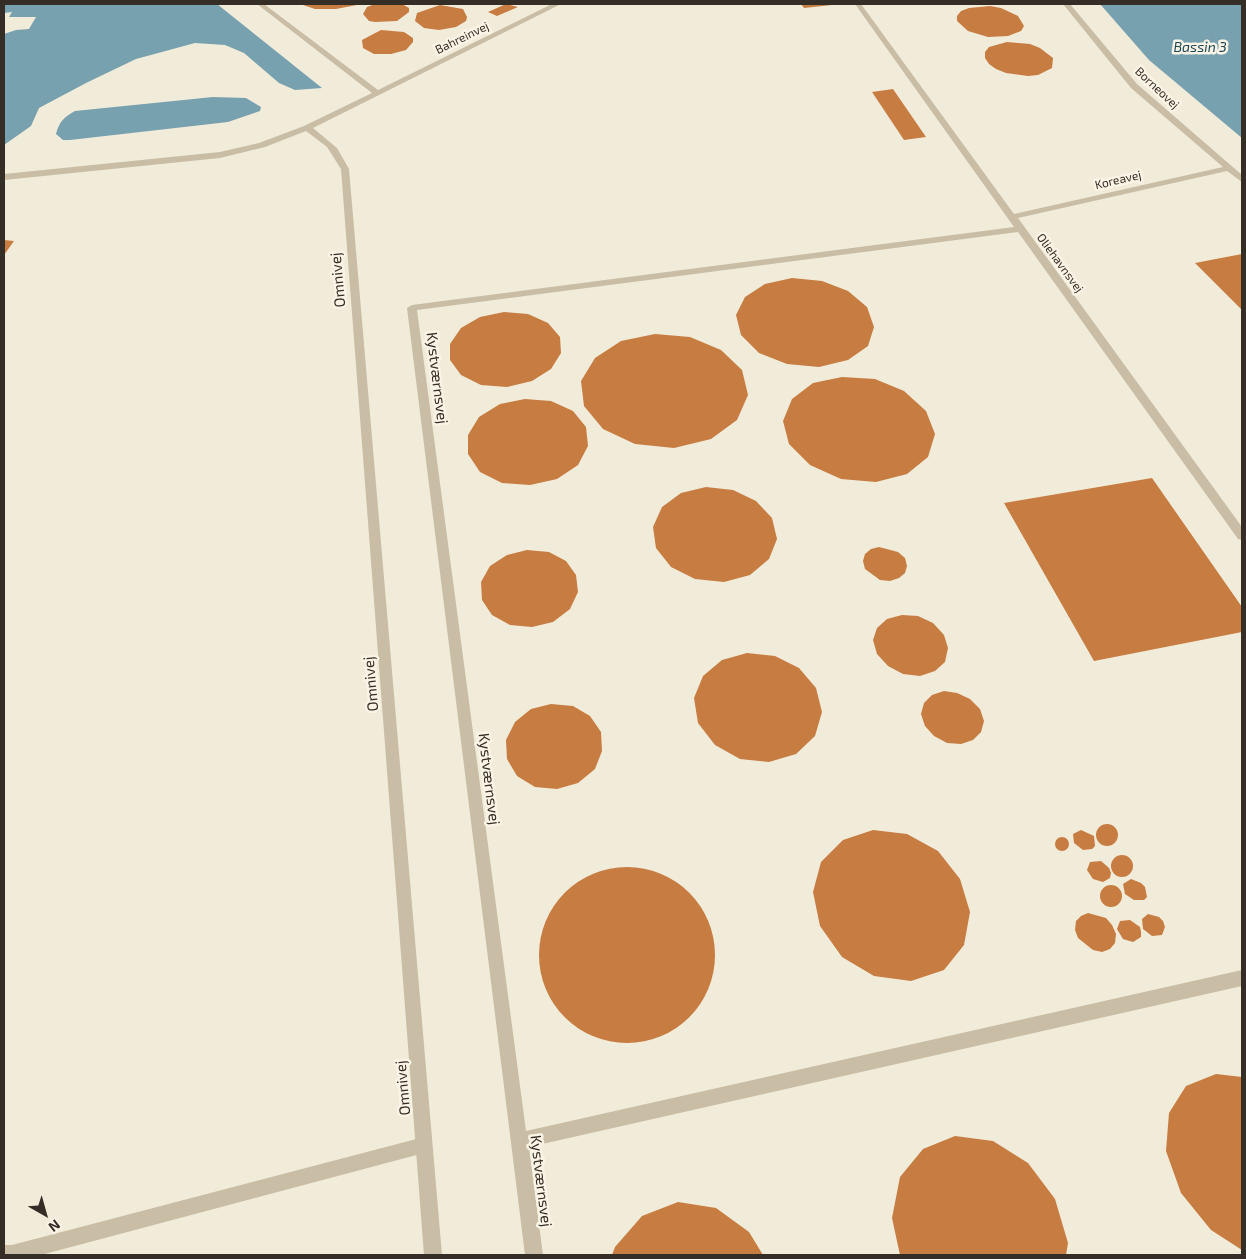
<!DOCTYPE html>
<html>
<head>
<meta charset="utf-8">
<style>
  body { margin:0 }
  #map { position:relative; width:1246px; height:1259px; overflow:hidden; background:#f1ebd9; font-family:"Exo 2",sans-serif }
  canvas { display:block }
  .frame { position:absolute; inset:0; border:5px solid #352e26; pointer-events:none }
  .north { position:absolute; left:20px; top:1189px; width:50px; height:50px; -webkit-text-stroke:4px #f9f4e5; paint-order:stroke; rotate:142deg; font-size:14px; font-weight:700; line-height:20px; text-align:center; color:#352e26 }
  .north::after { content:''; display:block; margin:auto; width:18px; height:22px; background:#352e26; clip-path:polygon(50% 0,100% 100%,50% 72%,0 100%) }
</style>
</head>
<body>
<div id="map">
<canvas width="1246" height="1259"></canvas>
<div class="frame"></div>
<div class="north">N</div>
</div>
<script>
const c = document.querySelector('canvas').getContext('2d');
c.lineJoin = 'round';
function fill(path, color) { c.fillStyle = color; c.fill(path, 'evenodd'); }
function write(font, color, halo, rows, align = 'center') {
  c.font = font + ' "Exo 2",sans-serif'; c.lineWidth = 5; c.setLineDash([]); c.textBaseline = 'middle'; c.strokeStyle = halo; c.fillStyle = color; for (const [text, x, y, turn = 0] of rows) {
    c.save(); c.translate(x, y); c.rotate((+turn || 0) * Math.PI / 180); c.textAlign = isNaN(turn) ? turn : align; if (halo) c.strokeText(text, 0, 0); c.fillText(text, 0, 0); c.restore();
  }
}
fill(new Path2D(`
  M4,4H217L322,88L295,90L279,83L244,53L225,45L195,43L136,59L86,83L39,108L31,126L4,145V34L16,30L29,29L36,17H9L12,12L4,13Z
  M1100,4H1242V138L1149,60Z
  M213,97L246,98L261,107L260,111L228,122L70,140H63L56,134C59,122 64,117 75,111Z`), '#78a1af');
fill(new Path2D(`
  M300,4H362L336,9H315Z
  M375,4H402L409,8V12L397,21L375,22L369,21L363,14L367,7Z
  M506,4L518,7L497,16L488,12Z
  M801,4H832V5L804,8Z
  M440,5L463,9L467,17L466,21L456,27L439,30L424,28L415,21L417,13Z
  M990,6L1001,8L1018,16L1024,26L1021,31L1008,36L988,37L968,31L957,21V16L961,11L969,8Z
  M381,30L404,32L413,38V42L406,50L391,54H374L363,48L362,40Z
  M1007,42L1030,44L1040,48L1053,58L1052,68L1038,75L1028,76L1006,73L996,69L989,64L985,58V52L989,47Z
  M893,89L926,137L904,140L872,92Z
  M4,240L14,241L4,255Z
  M1242,254V310L1195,263Z
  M792,278L822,281L848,291L867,307L874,327L868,346L848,360L819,367L787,364L759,353L741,335L736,315L745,297L765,284Z
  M504,312L528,314L548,323L560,337L561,353L551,369L532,381L507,387L481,385L461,375L450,360V344L461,328L480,317Z
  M655,334L690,337L721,350L742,370L748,395L737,420L711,439L674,448L635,444L603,429L584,406L581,381L595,358L621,341Z
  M842,377L875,379L904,391L926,411L935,434L928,457L907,474L876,482L841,479L810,465L789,444L783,421L792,399L813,383Z
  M525,399L551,401L573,411L586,427L588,446L578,465L557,479L530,485L502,483L480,472L468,454V435L479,417L500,404Z
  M1152,478L1242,607V632L1094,661L1004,503Z
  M706,487L733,490L756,501L772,518L777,539L769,559L750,575L724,582L695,579L671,567L656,548L653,527L662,507L681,493Z
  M879,547L898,552L905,558L907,566L905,573L899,578L890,581L880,580L865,569L863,561L865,554L871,549Z
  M527,550L549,552L566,561L576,575L578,592L570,609L553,622L532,627L510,625L492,615L482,600L481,582L490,566L507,555Z
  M902,615L918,616L933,623L944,635L948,648L945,662L935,671L920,676L903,674L888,666L877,654L873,640L877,628L887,619Z
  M747,653L775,656L799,668L816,688L822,712L815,736L796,754L769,762L740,759L715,745L698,723L694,698L703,676L722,660Z
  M944,691L957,693L970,699L980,709L984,721L981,732L973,740L961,744L947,743L934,736L925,726L921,714L924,703L932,695Z
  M551,704L573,706L590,716L601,732L602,751L595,769L578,783L557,789L535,787L517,776L507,759L506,740L515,722L531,709Z
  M1096 835a11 11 0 1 1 22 0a11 11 0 1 1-22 0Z
  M873,830L907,834L938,851L960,879L970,912L964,945L944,970L911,981L874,976L842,957L820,926L813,892L821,862L843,840Z
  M1081,830L1094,836L1095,846L1092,849L1083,850L1074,843L1073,834Z
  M1055 844a7 7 0 1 1 14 0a7 7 0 1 1-14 0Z
  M1111 866a11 11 0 1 1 22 0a11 11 0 1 1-22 0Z
  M1101,861L1109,868L1111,873L1110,878L1103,882L1093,879L1087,870L1090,862Z
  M539 955a88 88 0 1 1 176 0a88 88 0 1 1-176 0Z
  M1131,879L1141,883L1145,887L1147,897L1144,900H1134L1125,894L1123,884Z
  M1100 896a11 11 0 1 1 22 0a11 11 0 1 1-22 0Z
  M1088,913L1106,918L1112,925L1116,934L1115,943L1110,949L1102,952L1093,950L1078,938L1075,930L1076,921L1081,916Z
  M1148,914L1159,917L1163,921L1165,927L1162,935L1152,936L1143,929L1142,919Z
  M1130,920L1140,927L1141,932V937L1133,942L1123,939L1117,929L1120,921Z
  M1216,1074L1242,1077V1250L1211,1230L1181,1193L1166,1151L1169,1113L1186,1086Z
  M955,1136L993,1141L1028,1163L1055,1199L1068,1243L1066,1255H900L892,1218L900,1177L923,1149Z
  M678,1202L716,1208L749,1232L763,1255H612L615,1247L642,1216Z`), '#c77c41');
fill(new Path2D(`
  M424,1137L430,1139L432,1145L430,1151L424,1153L41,1255H4V1245H12Z`), '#c9bda5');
fill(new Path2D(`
  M257,4H264L378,90L552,4H561L313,128L337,148L349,169L442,1255H424L341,169L327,147L306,131L265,147L220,158L4,180V174L220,152L259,143L304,126L372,93Z
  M855,4H861L1014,214L1223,167L1131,88L1063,4H1070L1137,84L1242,175V182L1227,171L1018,218L1242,527V540L1238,539L1018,232L417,310L526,1131L1242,970V986L529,1147L543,1255H525L407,308L412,305L1014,227Z`), '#c9bda5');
write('12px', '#352e26', '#f9f4e5', [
  ["Bahreinvej",462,38,-26],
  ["Borneovej",1157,88,43],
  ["Koreavej",1118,180,-13],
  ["Oliehavnsvej",1060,263,54]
]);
write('italic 14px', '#1c4757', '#f9f4e5', [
  ["Bassin 3",1200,47]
]);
write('15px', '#352e26', '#f9f4e5', [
  ["Omnivej",338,280,-95],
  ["Kystværnsvej",437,378,83],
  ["Omnivej",371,684,-95],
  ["Kystværnsvej",489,779,83],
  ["Omnivej",403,1088,-95],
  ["Kystværnsvej",541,1181,83]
]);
</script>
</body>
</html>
